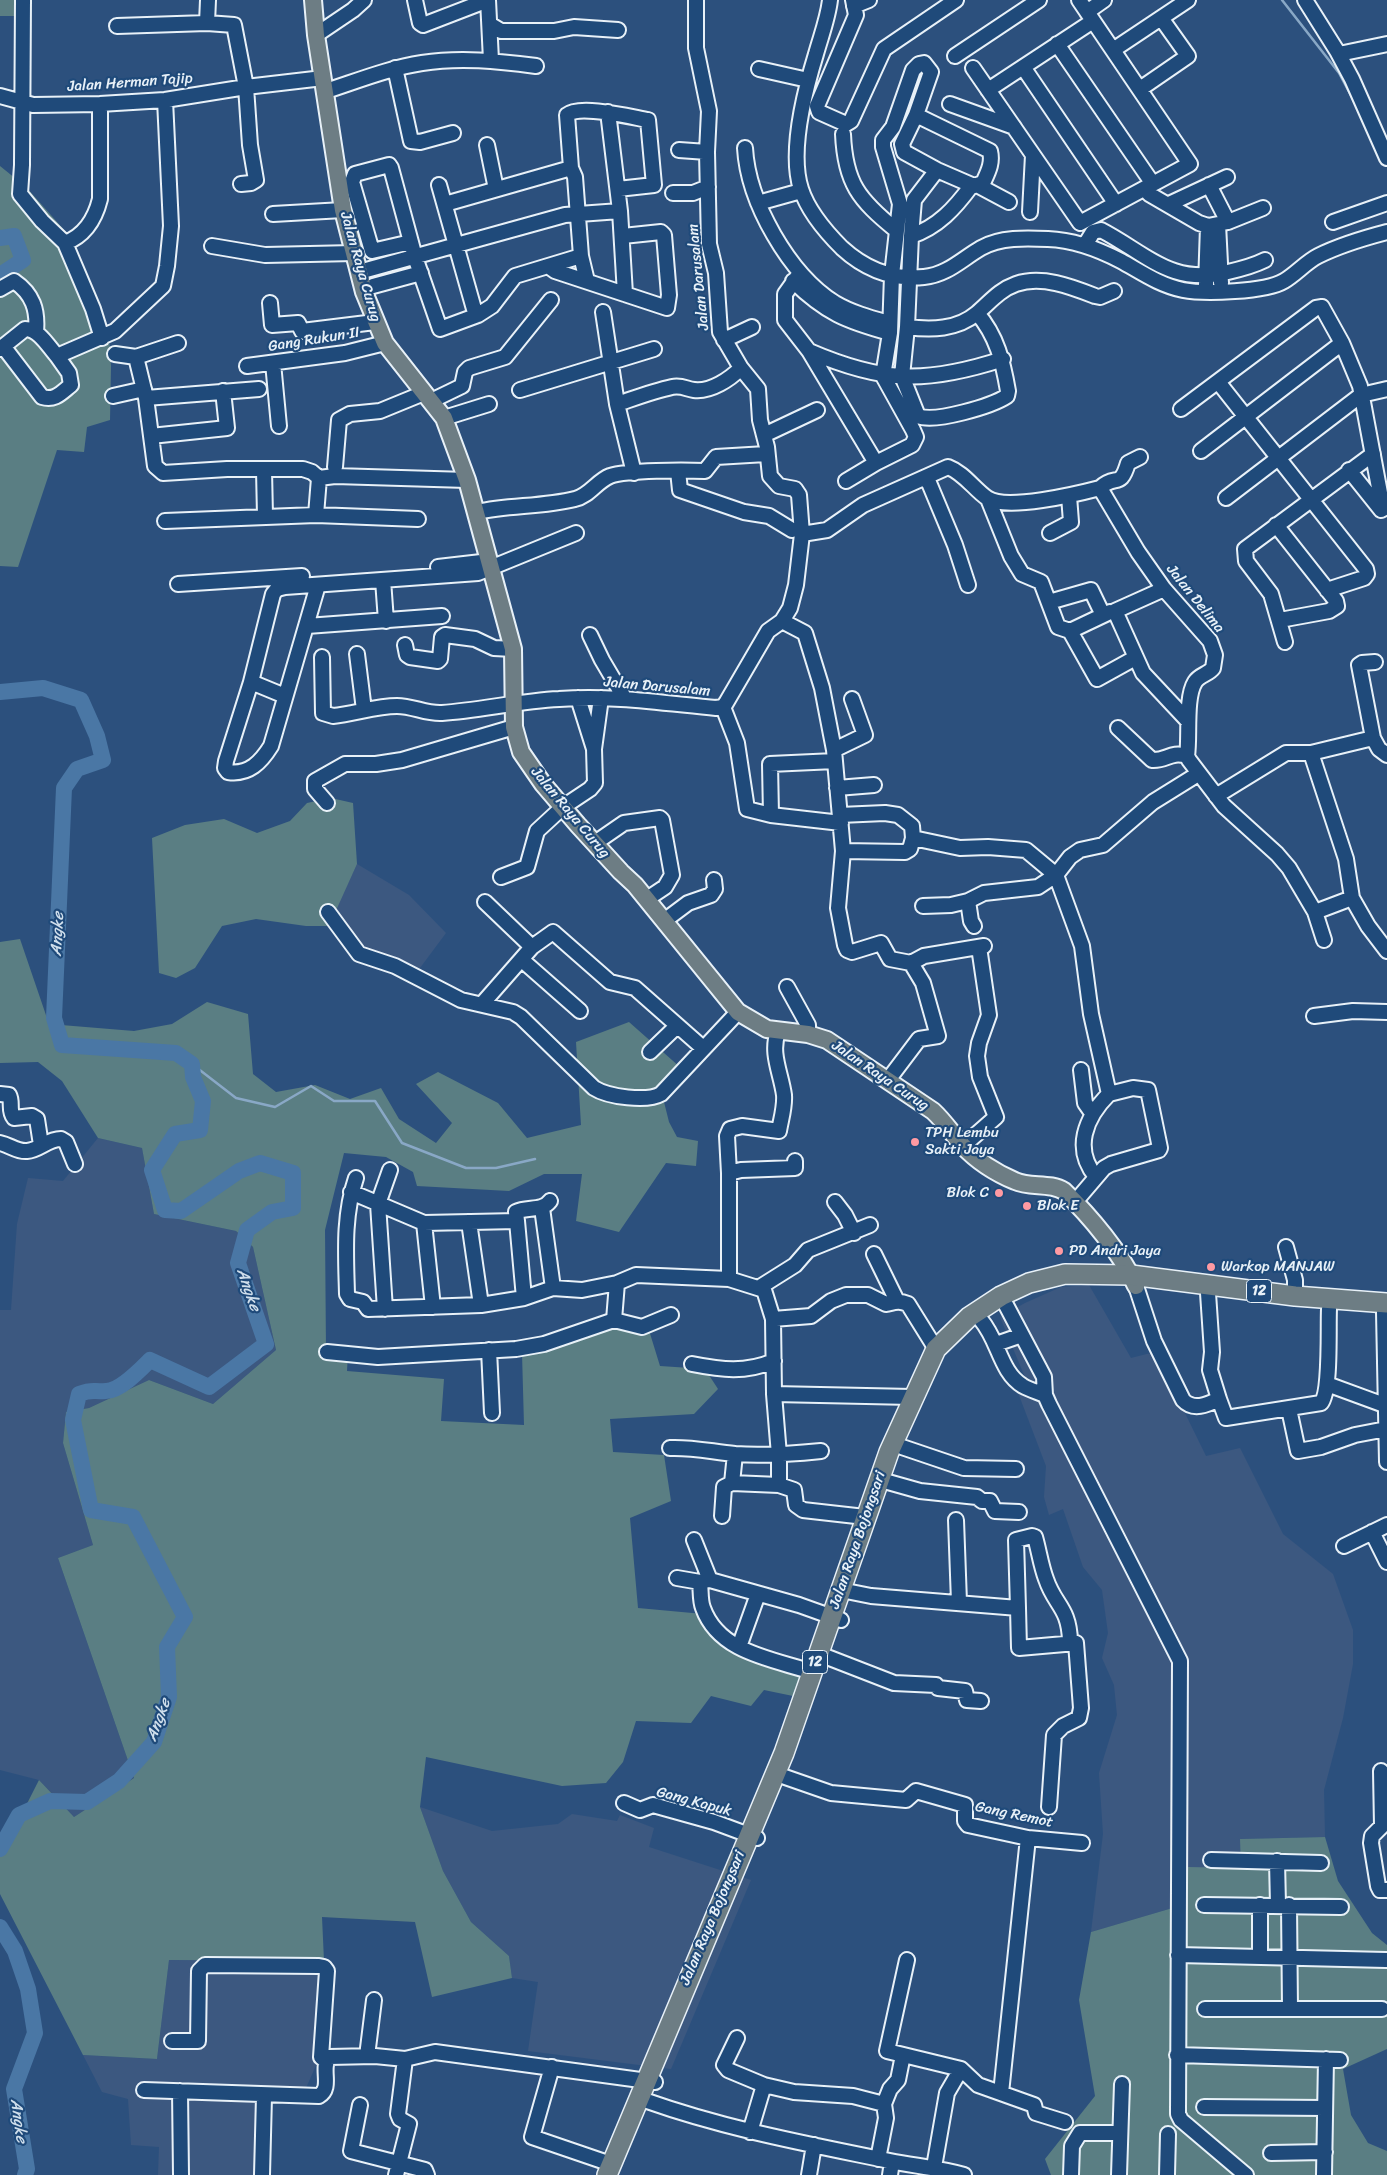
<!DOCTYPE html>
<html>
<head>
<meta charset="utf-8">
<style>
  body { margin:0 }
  canvas { display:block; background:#2c507d }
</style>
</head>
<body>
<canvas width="1387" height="2175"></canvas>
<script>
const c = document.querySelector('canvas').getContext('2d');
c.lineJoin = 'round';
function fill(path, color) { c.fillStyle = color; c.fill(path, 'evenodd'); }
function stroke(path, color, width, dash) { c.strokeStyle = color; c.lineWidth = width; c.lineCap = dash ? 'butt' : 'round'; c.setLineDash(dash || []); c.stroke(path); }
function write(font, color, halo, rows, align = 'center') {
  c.font = font + ' Sriracha,sans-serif'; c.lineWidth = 4.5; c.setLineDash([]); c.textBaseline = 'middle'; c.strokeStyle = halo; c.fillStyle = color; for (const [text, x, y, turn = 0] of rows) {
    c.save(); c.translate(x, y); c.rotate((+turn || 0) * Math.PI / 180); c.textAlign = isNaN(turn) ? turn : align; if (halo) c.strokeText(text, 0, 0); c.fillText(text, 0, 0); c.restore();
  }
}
fill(new Path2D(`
  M357,864L409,895L446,933L417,972L365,953L336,908Z
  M98,1138L142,1148L154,1214L236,1231L253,1247L276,1350L213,1404L149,1380L89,1408L66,1412L63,1443L93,1545L58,1558L134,1778L74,1817L39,1780L0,1770V1310H11L17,1224L28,1178L63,1181Z
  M1089,1285L1131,1358L1155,1352L1206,1456L1240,1448L1283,1534L1333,1574L1353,1630V1664L1343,1718L1324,1790L1325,1837L1241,1839V1868L1186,1904L1091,1932L1103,1834L1099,1773L1117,1715L1114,1685L1102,1658L1108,1633L1102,1590L1083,1567L1063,1509L1049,1515L1044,1497L1046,1466L1017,1390L1024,1375L1000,1317L1025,1303L1061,1287Z
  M420,1807L492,1831L558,1824L572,1814L617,1821L620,1815L654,1828L649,1847L751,1880L671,2069L528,2051L538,1982L512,1978L509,1956L471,1922L443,1871Z
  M169,1960L324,1961L321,2054L306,2088L271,2091V2175H158L159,2147L131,2145L128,2099L102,2092L83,2055L157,2059Z`), '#3c5880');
fill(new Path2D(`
  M0,0H31L29,16H0Z
  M0,166L26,187L66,232L94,290L109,337L111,366L110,420L87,427L84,452L57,450L18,567L0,566Z
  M331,798L353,803L357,864L329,926H306L256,919L222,926L195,968L176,978L159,973L152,838L185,825L224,819L257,833L290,821L307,803Z
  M20,939L49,1024L134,1031L172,1024L207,1002L248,1014L253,1074L276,1092L315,1085L350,1099L381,1088L399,1119L436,1143L452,1123L416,1084L438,1072L498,1103L527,1138L581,1125L576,1042L629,1022L681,1068L662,1094L669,1122L677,1137L698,1141L696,1166L666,1163L619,1232L576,1221L582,1174H544L509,1191L417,1186L413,1172L386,1157L344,1153L325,1230L326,1352H348L347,1371L444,1379L441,1421L524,1425L522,1353L612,1323L648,1327L660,1366L705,1369L718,1389L694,1414L610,1419L613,1452L664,1455L671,1501L630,1518L638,1608L714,1615L730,1641L808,1667L793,1696L764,1690L751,1706L711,1696L691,1723L636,1721L623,1762L606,1783L562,1786L426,1757L420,1807L443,1871L471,1922L509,1956L512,1978L432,1997L415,1922L322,1917L324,1961L169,1960L157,2059L83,2055L0,1894V1857L39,1780L74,1817L134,1778L58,1558L93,1545L63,1443L66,1412L89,1408L149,1380L213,1404L276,1350L253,1247L236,1231L154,1214L142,1148L98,1138L62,1081L38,1062L0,1063V942Z
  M1325,1837L1338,1881L1372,1933L1387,1945V2049L1343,2069L1351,2115L1368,2143L1387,2151V2175H1051L1045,2159L1095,2096L1079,2000L1091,1932L1186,1904L1188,1867L1241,1868L1240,1839Z`), '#5a7e83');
stroke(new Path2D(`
  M1282,0L1339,73L1356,105
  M192,1064L236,1098L275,1107L311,1086L334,1101H375L402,1143L466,1168H496L535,1159`), '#89a8c6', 2.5);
stroke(new Path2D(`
  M0,238L14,236L23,260L0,275
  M0,692L43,688L81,700L97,736L103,760L77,769L64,788L54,1018L62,1045L176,1053L192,1064L193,1077L203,1101L200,1130L175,1134L152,1170L165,1210L181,1211L239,1171L260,1163L293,1173V1208L272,1212L247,1230L238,1263L266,1344L209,1387L150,1360C140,1370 120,1391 106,1391C92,1392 93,1389 79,1394L73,1420L91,1510L133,1517L185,1617L167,1647L169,1697L154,1742L119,1781L87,1802L50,1801L19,1815L0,1849
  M0,1927L15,1951L28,1989L35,2033L14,2089L27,2169L25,2175`), '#4a77a5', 16);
const minor = new Path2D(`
  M23,0L22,165L20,194L42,221L65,243L93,309L102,338
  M415,0L420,23L423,25L488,0
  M488,0L491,60
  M830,0C828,18 821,36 816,54C805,90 789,152 801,189C808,211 825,231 842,248C865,269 893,280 924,277C947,275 962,259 981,248C1000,237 1026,238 1048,239C1074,240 1098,249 1121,261C1141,272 1159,285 1183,290C1204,294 1266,292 1284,281C1296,274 1306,262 1318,256C1340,245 1364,238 1387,232
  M853,0L856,15L817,106L819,112L846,124L851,121L884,49L956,0
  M1305,0L1337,51L1352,79L1387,158
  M854,6L869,0
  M1087,12L1104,0
  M207,23L234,25L246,87L250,145L256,180L251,183L241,184
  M491,25L501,31H554L574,27L618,30
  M117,26L207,23L208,0
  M316,35L353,10L364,0
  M1057,44L1153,184
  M1113,50L1188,0
  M1339,54L1387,44
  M955,56L1039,0
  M1023,67L1116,204
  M395,68L411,141L420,142L453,133
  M973,68L1080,223L1190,164L1079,0
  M759,69L808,80
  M1140,89L1188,56L1161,18
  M988,90L1093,21
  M326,91C357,81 389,68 422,63C460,57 498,61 536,66
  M0,96L33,105L100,104L165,100L246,87L323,78
  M950,104L1014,127
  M608,112L620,211L625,294
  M843,134C845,183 859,200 896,230
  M487,145L496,189
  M745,148C748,202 789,274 835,303C852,313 871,318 889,323
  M679,150L707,152
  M571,168L575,177L581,256L587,281
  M937,170L914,200L911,236L907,327L902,376L918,416C935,423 992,406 1007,396L1008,391C1003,362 997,336 977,313
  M439,185L474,309L478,315L492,306L515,276L548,266L555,271L667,308L669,295L664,235L661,232L623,236
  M1209,185L1228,222L1263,208
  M979,186L1009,202
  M673,193H693L708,187
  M1149,194L1199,223L1208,226L1228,222
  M758,203L801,191
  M445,204L571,168L567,115C579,104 631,117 648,120L654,185L618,189
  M1169,204L1227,177
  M1030,212L1033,155
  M273,214L343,210
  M1333,222L1387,203
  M1218,224L1221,283
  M911,236C938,227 955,208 972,185
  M411,242L372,251L352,182L355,174L389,165L391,168L415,257L440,329L478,315
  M65,243C84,236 95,219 100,199V104
  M1085,245L1093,232L1101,230C1147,254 1171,286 1228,272C1241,269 1253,266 1265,260
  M212,246L265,255L354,253
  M548,266L581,256
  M359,272L565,215L620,211
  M800,273L785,294V320L809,351L876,463L912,445L916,437L913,430L883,376L890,333L892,275L900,204L883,147V140L893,127L913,70L919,64L924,63L931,72L916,115L902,144L904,152L937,170L974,186L983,183C988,172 993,163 990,151L916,115
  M793,281C826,313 846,321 890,333
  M1206,285L1208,226
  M373,286L421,273
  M0,289L14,281C33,294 38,310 36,332
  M270,303L272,325L298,323L302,331L375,322
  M603,312L617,404L634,473
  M907,327C931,330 957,330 977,313C990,302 999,290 1016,284C1042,275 1072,287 1095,296L1100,297L1114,291
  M724,340L752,327
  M3,346L42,397C55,401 61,393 71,385L69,373L57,356
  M0,349L25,329C39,329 48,346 57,356L115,331L163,286L167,266L171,226L165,100
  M809,351C883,383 926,384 1003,359
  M115,354L136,357L146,398L155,466L163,473L227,469H303L312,472L319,478L335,476L467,480
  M136,357L178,343
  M273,363L279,426
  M247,366L345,353L385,343
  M1219,383L1366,569L1367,574L1364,578L1327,590
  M520,390L654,349
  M113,396L144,389
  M146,398L259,389
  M431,401L462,386L465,372L469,368L505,357L551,300
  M617,404C635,398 654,391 672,387C682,385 686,389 694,390C711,392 730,379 741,368
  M1181,409L1316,308L1322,307L1342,343L1360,386L1383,509L1381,510
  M444,418L489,404
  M764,435L817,410
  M151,436L227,428L223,391
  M1201,451L1342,343
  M335,467L339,420L350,414L380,411L424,393
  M264,470L265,516
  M1349,470L1381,510
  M678,471L680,490L744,512L769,516L792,530
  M927,478L955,545L968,585
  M846,481L876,463
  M1100,488C1116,473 1120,490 1128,463L1140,457
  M1226,498L1361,395L1387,389
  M988,499L1011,556L1022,574L1041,582L1058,627L1070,631L1097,679L1135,658
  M477,512C509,505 543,507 575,499C589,496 597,481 610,476C627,470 685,470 705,471L716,457L766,454
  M316,515L319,478
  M165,521L316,515L418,519
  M1276,525L1336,601L1337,606L1329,611L1280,620
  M1050,533L1071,522L1069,496
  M802,534L827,530L863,505L948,467C964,473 974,489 987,498C1006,511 1077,494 1100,488L1138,552L1164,589L1210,641L1215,655L1213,668C1209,674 1199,675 1195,682C1185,698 1190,738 1187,756L1189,760L1224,806L1277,854L1289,868L1315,912L1352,898L1368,926L1387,951
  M438,567L490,561
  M383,580L386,621
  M178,584L302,576
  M318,585L271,746C261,762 249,775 228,772L225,768L226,761L251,682L273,594L277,589L285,587L478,573L576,533
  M1164,589L1115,611L1143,673L1188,721
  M1049,602L1091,590L1103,615
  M782,621L805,633L822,688L834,750L843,851L838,908L845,945L847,950L852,952L881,943L890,959L911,963L923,983L938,1036L919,1039L888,1080
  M307,626L442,616
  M1070,631L1110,612
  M590,635L602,660L625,699
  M1285,642L1271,594L1246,561L1245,549L1373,454
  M405,645L407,655L410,657L438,661L440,659L442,637L445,635L475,639L494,648L513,649
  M357,654L364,710
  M322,657L323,713L333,716C354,714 376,706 397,706C413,706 426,714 442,713C481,710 520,701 559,699C612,695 663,703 716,708L723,707L726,703L768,631L782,621L790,608L796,585L802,534L799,495L795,489L779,486L770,476L767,447L760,420L758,389L741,368L720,332L716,273L709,244L707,152L709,111L696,48V0
  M1375,662L1362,663L1359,665L1373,738L1379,749L1387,755
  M251,682L285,696
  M578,698L594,749
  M723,707L737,743L747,809L771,815L841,823
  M1118,728L1152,760C1167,761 1170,751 1187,756
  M834,750L865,735L852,699
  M1311,753L1346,859L1352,898
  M837,788L874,785
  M1216,796L1286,753H1311L1373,738
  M327,803L315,789V781L345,764H376L402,760L514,727
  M771,815L770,764L835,761
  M840,815L885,813L898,815L912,826L913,838L960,848L988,847L1026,850L1056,875L1082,946L1091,1014L1109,1094L1133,1088L1148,1090L1160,1148L1159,1150L1111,1164L1104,1168L1075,1202
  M595,843L624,823L660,818L662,820L672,875L665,887L647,899
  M843,851L905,852L910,849L913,838
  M501,877L527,867L537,831L563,807L590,789L595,783L594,749L601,698
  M968,901L971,921L974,926
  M485,902L532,947
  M923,906L951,905L968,901L984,893L1038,887L1056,875L1070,857L1080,850L1103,845L1153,802L1198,774
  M328,912L359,954L395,966L461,1000L513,1012L521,1017L594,1088C608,1097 647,1102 661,1094L738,1012
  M1315,912L1324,940
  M664,921L688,903L711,895L715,889L714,880
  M522,960L580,1011
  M911,963L924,956L984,946
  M787,987L808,1025V1034
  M482,1004L532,947L553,932L610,982L635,988L703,1048
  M1314,1016L1353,1011L1387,1012
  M650,1052L677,1026
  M1081,1070L1085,1103L1092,1113
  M0,1094L9,1095C13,1102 8,1111 14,1118L32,1116L37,1119L41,1145
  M0,1143C10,1145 17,1152 27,1151C40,1150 47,1139 61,1139L66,1142L75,1164
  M963,1146L996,1117L980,1077L977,1056L979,1043L989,1015L979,947
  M729,1173L727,1136L730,1129L742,1126L779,1131C781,1119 785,1107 784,1095C781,1073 770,1053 778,1032
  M1096,1177C1073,1149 1085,1118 1109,1094
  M356,1178C343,1216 346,1255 347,1294L350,1299L363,1302L368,1309L481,1305L524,1298L553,1288L582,1290L617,1283L636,1275L729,1279L764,1290L773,1319L811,1316L831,1301L846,1295H868L886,1304C895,1302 899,1300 908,1304L936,1349
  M351,1192L424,1223L517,1221L516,1212C527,1206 542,1212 550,1201
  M835,1202L845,1215L854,1233
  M542,1208L553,1288
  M517,1221L524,1298
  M469,1222L481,1305
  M424,1223L433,1307
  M1286,1247L1295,1280V1296
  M874,1254L897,1301
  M729,1279V1173L741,1170L795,1168V1161
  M1136,1286L1154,1341L1183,1400C1193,1411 1207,1405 1219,1399L1226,1418L1321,1403C1331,1392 1328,1327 1329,1309
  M760,1287L795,1265L808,1250L870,1225
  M1208,1293L1212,1352L1210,1370L1219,1399
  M1006,1305L1044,1377L1045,1395L1049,1404L1180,1661L1178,2114L1181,2120L1246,2175
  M385,1309L378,1204L390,1170
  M1384,1312L1387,1462
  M773,1319L774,1394L779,1455V1485L794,1490L796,1505L803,1510L865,1517
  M614,1320L617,1283
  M981,1320C999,1341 1000,1372 1023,1386C1030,1390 1038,1392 1045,1395
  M996,1344L1022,1335
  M489,1350L492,1413
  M327,1352L378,1357L516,1349L544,1344L614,1320L642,1327L671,1315
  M692,1364C722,1370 745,1373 774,1361
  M1327,1384L1387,1406
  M774,1394L912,1397
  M1289,1409L1298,1451L1321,1447L1355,1435L1386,1429
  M902,1447L964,1468L1016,1469
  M670,1448C692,1447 713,1452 735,1454C764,1456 792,1454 821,1451
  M888,1482L920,1491L977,1497L982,1501H990L995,1511L1019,1512
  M732,1483L779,1485
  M722,1516L724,1487L732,1483L735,1454
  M956,1520L959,1602
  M1372,1532L1387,1562
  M694,1540L710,1580L799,1605L841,1620
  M1344,1546L1387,1525
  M677,1578L700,1582L709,1580
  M700,1582C701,1590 700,1601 703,1608C719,1653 773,1659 812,1672
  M841,1590L871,1596L1018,1608L1016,1540L1032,1536L1035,1537C1039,1551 1041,1566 1046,1579C1055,1606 1069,1607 1070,1641L1076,1643L1081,1708L1079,1718L1063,1726L1054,1735L1049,1807
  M1018,1608L1019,1648L1076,1643
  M739,1647L758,1594
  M827,1657L894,1683L936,1685L938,1688L965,1691L967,1700L981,1701
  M1381,1771L1382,1826L1372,1836L1371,1843L1378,1886L1380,1890H1387
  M785,1777L831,1793L906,1800L916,1791L965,1805V1821L968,1825L1028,1838L1082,1843
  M624,1803L640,1810L653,1805L714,1822L757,1838
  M1211,1860L1321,1863
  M1277,1861L1278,1905
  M1204,1905L1341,1907
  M1289,1905L1290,2009
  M1178,1955L1386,1960
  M1260,1957V1905
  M907,1960L887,2051L961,2069L978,2085L1034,2105L1036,2113L1065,2122
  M1205,2009H1382
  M737,2038L724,2065L728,2070L764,2085L794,2092L853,2096L884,2104
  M172,2041H198L199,1971L205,1965L319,1966L324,1967L327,1971L321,2057L326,2061
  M1177,2055L1340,2060
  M367,2056L374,2000
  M552,2067L532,2137L611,2164
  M144,2090L319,2096C333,2088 320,2068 329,2057L375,2056L405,2059L435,2052L655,2082
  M180,2091L181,2175
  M1001,2093L1028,1838
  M647,2101C726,2129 808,2144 890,2161C915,2166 939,2168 964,2175
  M360,2105L351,2151L425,2170L427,2175
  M1204,2107L1325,2108
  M750,2132L764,2085
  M1271,2153L1325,2152
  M878,2159L886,2118L884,2104L890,2089L898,2080L903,2055
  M934,2167L947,2093L961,2069
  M262,2175L264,2096
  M396,2175L409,2124L400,2119L398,2114L405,2059
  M809,2175L814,2145
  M890,2175L892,2162
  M1071,2175L1072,2146L1080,2133H1120
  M1119,2175L1122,2084
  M1167,2175L1168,2134
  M1324,2175L1326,2059`);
const major = new Path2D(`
  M313,0L316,35L343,210L364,292L385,343L444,418L467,480L513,649L514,727L521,752L543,784L578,825L621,872L635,885L738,1012L767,1029L808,1034L827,1040L933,1111C945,1122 953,1135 963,1146C977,1161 996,1173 1015,1181C1030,1188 1050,1182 1064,1191C1089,1215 1122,1254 1136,1286`);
const highway = new Path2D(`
  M607,2175L784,1753L889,1452L936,1349L969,1317L1001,1296L1029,1283L1065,1274L1131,1275L1295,1296L1387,1303`);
stroke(minor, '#e8f1f8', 18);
stroke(major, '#e8f1f8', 20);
stroke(highway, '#e8f1f8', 22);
stroke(minor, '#1f4a7a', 14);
stroke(major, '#6d7d84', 16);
stroke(highway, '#6d7d84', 19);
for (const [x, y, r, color] of [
  [915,1142,5,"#ff9aa2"],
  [999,1193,5,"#ff9aa2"],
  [1027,1206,5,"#ff9aa2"],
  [1059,1251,5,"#ff9aa2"],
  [1211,1267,5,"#ff9aa2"]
]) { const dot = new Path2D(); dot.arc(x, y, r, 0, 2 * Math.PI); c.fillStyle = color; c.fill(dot); stroke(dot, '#1f4a7a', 2); }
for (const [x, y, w] of [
  [1259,1291,25],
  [815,1662,25]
]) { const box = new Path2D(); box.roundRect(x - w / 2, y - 11.5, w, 23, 4); c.fillStyle = '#1f4a7a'; c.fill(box); stroke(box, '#e8f1f8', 1); }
write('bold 14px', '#e8f1f8', null, [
  ["12",1259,1291],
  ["12",815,1662]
]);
write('15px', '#e8f1f8', '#1f4a7a', [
  ["Jalan Herman Tajip",130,83,-4],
  ["Jalan Raya Curug",360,267,74],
  ["Jalan Darusalam",699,277,-96],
  ["Gang Rukun II",314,340,-9],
  ["Jalan Delima",1195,599,51],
  ["Jalan Darusalam",657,687,5],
  ["Jalan Raya Curug",570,813,50],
  ["Jalan Raya Curug",880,1076,34],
  ["Jalan Raya Bojongsari",858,1540,-71],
  ["Gang Kapuk",694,1802,15],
  ["Gang Remot",1014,1815,12],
  ["Jalan Raya Bojongsari",713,1918,-67]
]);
write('15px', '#e8f1f8', '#1f4a7a', [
  ["TPH Lembu",925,1133],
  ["Sakti Jaya",925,1150],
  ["Blok C",989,1193,"right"],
  ["Blok E",1037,1206],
  ["PD Andri Jaya",1069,1251],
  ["Warkop MANJAW",1221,1267]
], 'left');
write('italic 16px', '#d0dfec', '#1f4a7a', [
  ["Angke",58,934,-87],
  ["Angke",248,1290,71],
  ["Angke",159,1720,-70],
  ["Angke",18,2121,82]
]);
</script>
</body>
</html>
